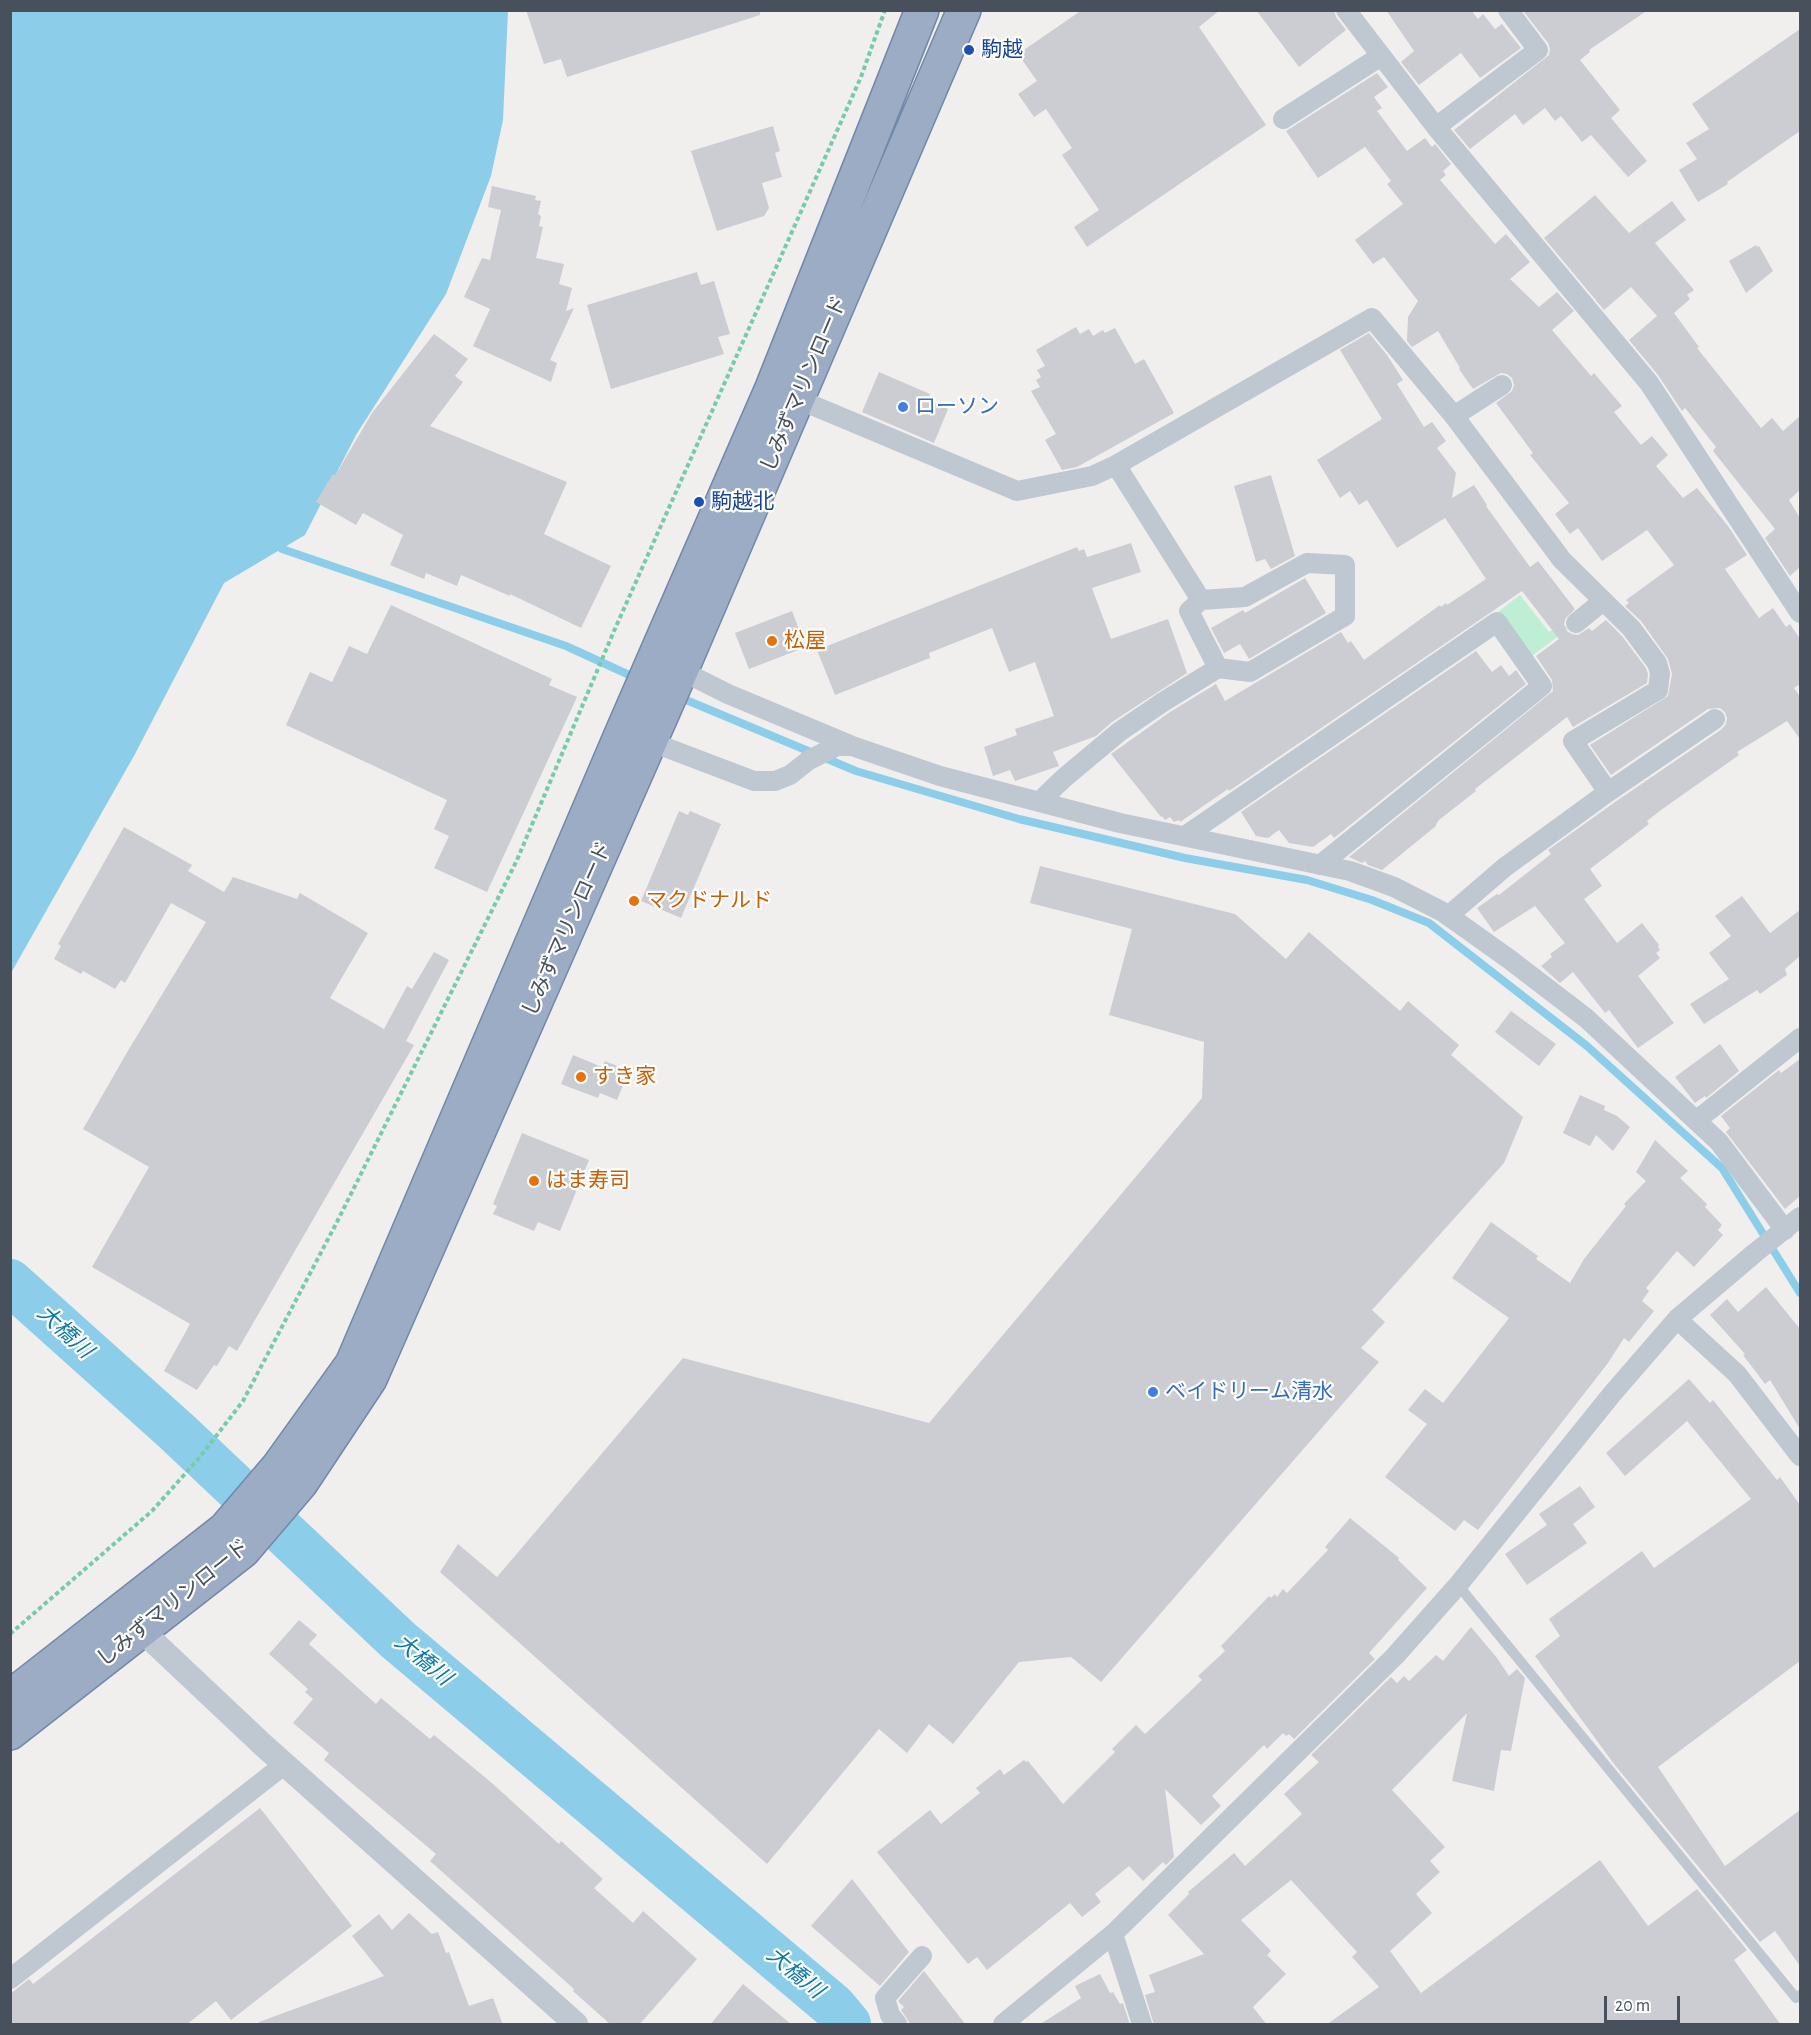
<!DOCTYPE html>
<html>
<head>
<meta charset="utf-8">
<style>
  body { margin:0 }
  #map { position:relative; width:1811px; height:2035px; overflow:hidden; background:#f1eeee; font-family:"Alegreya Sans",sans-serif }
  canvas { display:block }
  .frame { position:absolute; inset:0; border:12px solid #47505b; pointer-events:none }
  .scale { position:absolute; left:1604px; top:1996px; width:76px; height:27px; box-sizing:border-box; border:3px solid #47505b; border-top:0; padding-left:8px; font-size:18px; line-height:21px; white-space:nowrap; color:#47505b; -webkit-text-stroke:4px #fff; paint-order:stroke }
</style>
</head>
<body>
<div id="map">
<canvas width="1811" height="2035"></canvas>
<div class="frame"></div>
<div class="scale">20 m</div>
</div>
<script>
const c = document.querySelector('canvas').getContext('2d');
c.lineJoin = 'round';
function fill(path, color) { c.fillStyle = color; c.fill(path, 'evenodd'); }
function stroke(path, color, width, dash) { c.strokeStyle = color; c.lineWidth = width; c.lineCap = dash ? 'butt' : 'round'; c.setLineDash(dash || []); c.stroke(path); }
function write(font, color, halo, rows, align = 'center') {
  c.font = font + ' "Alegreya Sans","Noto Sans JP",sans-serif'; c.lineWidth = 4.5; c.setLineDash([]); c.textBaseline = 'middle'; c.strokeStyle = halo; c.fillStyle = color; for (const [text, x, y, turn = 0] of rows) {
    c.save(); c.translate(x, y); c.rotate((+turn || 0) * Math.PI / 180); c.textAlign = isNaN(turn) ? turn : align; if (halo) c.strokeText(text, 0, 0); c.fillText(text, 0, 0); c.restore();
  }
}
fill(new Path2D(`
  M1520,595L1549,632L1563,623L1568,629L1529,658L1498,612Z`), '#beeed4');
fill(new Path2D(`
  M11,11H508L503,120L491,176L446,294L356,435L305,535L224,583L135,754L11,973Z`), '#8cceea');
stroke(new Path2D(`
  M282,549L566,646L638,679
  M679,697L856,771L1019,819L1185,858L1307,880L1372,900L1429,923L1587,1046L1722,1168L1800,1293`), '#8cceea', 8);
stroke(new Path2D(`
  M10,1282L176,1431L398,1640L833,2006L848,2024`), '#8cceea', 46);
fill(new Path2D(`
  M526,10H760V15L567,77L561,59L544,64Z
  M1082,10H1220L1199,27L1266,125L1087,247L1074,227L1099,210L1062,155L1072,148L1046,109L1034,117L1018,94L1037,81L1018,54Z
  M1256,10H1334L1336,17L1346,30L1299,67Z
  M1386,10H1471L1478,19L1483,14L1495,29L1502,24L1521,48L1480,78L1461,53L1419,85L1401,62L1414,51Z
  M1526,10H1648L1589,50L1590,52L1580,60L1620,110L1611,118L1647,161L1628,177L1591,135L1582,142L1561,116L1555,121L1545,108L1523,125L1515,114L1470,149L1454,130L1549,55L1550,49L1548,43L1524,12Z
  M1800,29V131L1727,182L1728,184L1698,202L1679,170L1697,159L1686,143L1709,129L1692,104Z
  M1377,73L1388,87L1374,97L1382,108L1377,111L1407,151L1425,138L1432,147L1435,144L1451,164L1443,171L1446,175L1440,180L1495,244L1506,234L1530,262L1510,279L1539,307L1557,292L1574,311L1552,330L1591,376L1594,373L1622,406L1614,412L1641,445L1652,436L1668,455L1656,466L1683,498L1697,488L1728,526L1747,555L1725,569L1759,618L1773,608L1786,627L1790,624L1800,639V684L1794,688L1800,697V739L1787,721L1737,752L1739,755L1661,810L1647,821L1649,824L1590,869L1602,886L1584,899L1617,943L1642,923L1659,945L1658,947L1660,950L1656,953L1660,958L1638,976L1674,1023L1638,1048L1609,1010L1605,1013L1573,972L1560,983L1541,966L1552,957L1550,954L1565,943L1535,906L1494,932L1477,908L1497,894L1499,895L1551,854L1548,850L1615,802L1722,729L1726,724L1727,718L1725,712L1720,708L1708,709L1611,775L1590,745L1668,696L1672,674L1668,659L1641,621L1625,606L1629,603L1626,600L1674,565L1647,530L1602,561L1578,528L1570,534L1555,514L1569,503L1530,455L1533,453L1496,403L1512,391L1514,385L1512,378L1507,374L1501,373L1473,389L1459,369L1460,368L1438,331L1412,347L1407,341L1408,317L1418,301L1384,257L1373,264L1355,240L1403,204L1387,184L1391,181L1365,147L1318,178L1286,131Z
  M773,126L780,151L775,153L782,177L762,183L769,208L764,216L717,231L691,151Z
  M492,186L536,196L535,200L541,201L538,214L541,216L539,226L543,227L536,258L564,264L559,284L572,288L566,311L574,308L550,360L557,363L551,382L473,346L490,309L464,297L482,258L490,260L501,210L488,207Z
  M1595,195L1629,233L1672,201L1686,220L1655,243L1694,290L1687,295L1690,299L1674,313L1699,347L1697,348L1761,428L1772,418L1783,431L1800,416V490L1789,500L1800,518V567L1790,576L1765,538L1775,529L1713,451L1716,447L1685,408L1682,411L1658,375L1629,340L1657,316L1631,287L1604,310L1544,238Z
  M1756,245L1757,247L1759,246L1773,271L1746,293L1729,261Z
  M697,272L701,285L714,281L730,334L718,337L724,354L611,389L587,305Z
  M1076,327L1080,334L1089,329L1093,336L1103,330L1105,333L1115,328L1135,364L1144,359L1174,413L1077,467L1062,470L1045,440L1056,434L1031,391L1040,387L1036,380L1041,377L1037,370L1045,366L1036,350Z
  M1369,333L1387,355L1403,380L1397,384L1424,427L1432,422L1446,441L1437,448L1456,473L1452,498L1474,485L1487,505L1486,506L1530,567L1538,561L1575,609L1565,619L1564,625L1567,631L1572,634L1578,635L1589,628L1592,631L1606,620L1622,636L1646,668L1648,674L1647,683L1573,727L1567,717L1475,789L1476,791L1439,820L1436,824V826L1382,870L1368,865L1365,861L1362,863L1349,857L1553,691L1552,680L1536,656L1559,639L1522,591L1229,791L1228,789L1180,822L1179,820L1174,822L1170,817L1165,820L1162,816L1161,817L1111,754L1170,712L1216,684L1225,701L1341,632L1348,643L1351,641L1364,660L1440,605L1441,607L1446,603L1447,605L1486,579L1445,518L1397,548L1367,500L1359,505L1350,491L1340,498L1317,460L1382,419L1340,350Z
  M434,334L468,359L455,376L463,382L430,426L567,482L544,534L611,566L581,628L510,594V596L461,575L457,586L426,573L424,579L390,565L403,535L363,513L356,525L316,502L333,474L335,476L372,413Z
  M879,372L930,394L928,400L948,409L934,443L862,412Z
  M1271,475L1295,556L1271,569L1265,559L1256,562L1234,486Z
  M1131,543L1141,572L1092,588L1111,639L1168,619L1187,673L1112,722L1096,736L1053,752L1059,766L1015,781L1010,770L993,776L984,747L1017,735L1015,729L1054,716L1035,662L1009,672L992,628L929,653L930,658L835,695L817,650L1077,547L1079,551L1084,549L1087,557Z
  M1305,578L1326,613L1249,659L1240,644L1224,653L1211,628L1243,610L1245,613Z
  M391,605L552,679L549,685L577,697L487,892L434,868L449,836L434,829L447,800L286,725L310,672L332,682L349,646L367,654Z
  M792,611L806,647L749,669L735,633Z
  M1476,651L1492,672L1501,665L1509,676L1516,670L1526,684L1334,838L1331,834L1313,847L1289,843L1279,830L1268,838L1256,836L1241,812Z
  M679,811L688,815L690,811L721,824L681,918L641,901Z
  M124,827L192,865L188,871L224,892L233,877L297,899L300,893L368,933L330,998L384,1029L407,986L412,989L434,952L449,960L406,1041L414,1045L237,1351L229,1346L217,1366L214,1365L197,1390L164,1371L190,1324L92,1267L149,1167L83,1129L129,1049L206,922L171,903L125,983L121,980L115,989L83,971L81,974L54,959L61,946L58,944Z
  M1040,866L1235,914L1286,959L1309,932L1400,1011L1408,1001L1459,1045L1451,1055L1523,1117L1504,1163L1372,1310L1385,1322L1361,1348L1379,1362L1101,1682L1071,1657L1019,1662L953,1744L929,1724L907,1753L879,1729L767,1864L440,1572L458,1544L497,1577L683,1358L929,1423L1202,1098L1204,1042L1109,1015L1132,929L1030,903Z
  M1742,896L1770,933L1800,910V956L1785,969L1787,975L1771,986L1760,994L1757,990L1704,1024L1690,1004L1729,979L1709,953L1731,936L1715,916Z
  M1511,1011L1556,1044L1539,1066L1495,1032Z
  M1720,1044L1739,1071L1706,1098L1705,1096L1695,1103L1675,1077Z
  M573,1055L602,1067L605,1061L629,1071L617,1100L600,1093L598,1098L561,1084Z
  M1800,1059V1196L1785,1209L1726,1132L1730,1128L1721,1116L1779,1070L1781,1073Z
  M1580,1095L1605,1106L1604,1110L1617,1116L1630,1127L1613,1151L1596,1135L1590,1146L1563,1133Z
  M522,1133L589,1160L560,1231L538,1222L534,1231L493,1214L497,1206L493,1204Z
  M1655,1140L1688,1171L1680,1178L1707,1204L1705,1207L1722,1225L1718,1230L1723,1235L1694,1267L1677,1251L1646,1288L1649,1291L1642,1301L1654,1311L1629,1342L1624,1338L1608,1363L1478,1530L1464,1520L1455,1531L1385,1477L1427,1424L1408,1410L1425,1389L1443,1403L1509,1318L1452,1278L1491,1222L1538,1256L1536,1259L1570,1283L1584,1259L1626,1206L1624,1204L1646,1181L1636,1172Z
  M1766,1287L1800,1329V1429L1770,1380L1765,1384L1743,1355L1745,1354L1710,1315L1727,1299L1738,1312Z
  M1689,1379L1710,1403L1713,1400L1777,1480L1780,1477L1800,1505V1661L1658,1767L1725,1866L1800,1810V1966L1775,1931L1760,1942L1614,1764L1535,1656L1560,1636L1549,1619L1642,1551L1654,1568L1751,1499L1687,1421L1625,1476L1606,1453Z
  M1580,1486L1595,1507L1573,1524L1587,1543L1527,1585L1505,1554L1547,1525L1539,1514Z
  M1350,1518L1399,1558L1398,1560L1427,1588L1369,1653L1375,1659L1294,1739L1289,1734L1286,1736L1283,1733L1267,1749L1264,1745L1212,1796L1221,1806L1201,1825L1165,1789L1174,1857L1166,1865L1163,1862L1143,1881L1129,1866L1095,1894L1101,1902L1082,1917L1070,1903L987,1970L977,1957L968,1964L877,1852L930,1810L941,1824L980,1793L976,1788L1000,1769L1004,1775L1024,1760L1026,1762L1028,1761L1063,1804L1115,1752L1112,1749L1136,1725L1145,1734L1202,1680L1198,1676L1225,1651L1221,1646L1269,1596L1271,1598L1275,1594L1277,1597L1283,1589L1287,1593L1328,1550L1325,1547Z
  M299,1620L317,1635L309,1644L376,1704L381,1698L430,1739L434,1735L493,1784L559,1844L561,1841L603,1879L594,1888L633,1923L643,1911L697,1959L639,2025H611L573,1991L574,1989L430,1861L436,1854L324,1760L329,1753L293,1723L313,1699L305,1692L308,1689L269,1654Z
  M1471,1627L1497,1658L1509,1676L1517,1669L1525,1678L1511,1751L1501,1750L1494,1791L1452,1781L1467,1713L1392,1790L1445,1847L1430,1861L1440,1872L1416,1894L1432,1913L1390,1951L1421,1993L1600,1860L1648,1926L1697,1889L1747,1950L1734,1960L1781,2025H1326L1379,1987L1352,1957L1357,1952L1291,1880L1241,1920L1271,1951L1267,1955L1286,1974L1253,2007L1267,2025H1154L1145,1995L1155,1992L1149,1975L1204,1954L1168,1915L1189,1894L1188,1892L1234,1853L1245,1866L1302,1814L1284,1794L1319,1762L1311,1755L1391,1677L1397,1683L1404,1676L1409,1681L1436,1655L1443,1661Z
  M260,1808L352,1926L231,2020L216,2001L186,2025H10V1994L29,1979L33,1984Z
  M852,1879L909,1952L880,1986L811,1926Z
  M409,1913L432,1934L438,1932L446,1953L449,1952L469,2006L493,1998L503,2025H259V2022L384,1976L352,1936L379,1914L392,1930Z
  M924,1971L966,2025H911L901,2010L904,2007L898,2001Z
  M1100,1974L1110,1993L1113,1992L1120,2004L1123,2003L1130,2025H1039L1081,1998L1075,1986Z
  M743,1984L792,2025H710Z`), '#cbcdd3');
const trunk = new Path2D(`
  M10,1697L225,1529L278,1467L352,1364L623,730L772,388L922,10
  M10,1733L243,1551L301,1483L370,1379L681,671L964,10`);
stroke(trunk, '#7288a8', 36);
stroke(new Path2D(`
  M10,1634L152,1511L200,1457L243,1401L337,1222L517,860L614,631L861,77L885,10`), '#76cba8', 4, [4.5, 3]);
stroke(new Path2D(`
  M1458,1585L1796,1998L1800,1995`), '#bfc7d0', 10);
stroke(new Path2D(`
  M1346,10L1436,127L1649,383L1800,613
  M1283,119L1381,56
  M1436,127L1538,50L1508,10
  M788,395L1017,491L1092,476L1116,465
  M1454,416L1502,385
  M1201,600L1189,611L1218,668
  M1576,623L1603,601
  M674,667L728,694L850,745
  M641,738L754,781H775L790,775L809,760L837,746H852L940,776L1120,823L1350,871L1394,887L1443,912L1509,959L1586,1018L1719,1142L1785,1230
  M1039,802L1064,778L1119,732L1163,702L1218,668L1250,672L1345,616V565L1307,563L1245,597L1201,600L1116,465L1372,318L1454,416L1562,560L1631,628L1657,663L1660,673L1658,690L1573,741L1608,792
  M1185,836L1497,622L1542,686L1320,865
  M1448,916L1505,867L1608,792L1715,719
  M1697,1120L1800,1038
  M1677,1319L1737,1374L1800,1456
  M1113,1934L1142,2024
  M10,1979L285,1764
  M897,2024L890,2015L885,1998L922,1956
  M1003,2024L1113,1934L1395,1656L1458,1585L1612,1394L1677,1319L1756,1252L1800,1217`), '#bfc7d0', 20);
stroke(new Path2D(`
  M133,1619L141,1630L263,1745L576,2024`), '#bfc7d0', 24);
stroke(trunk, '#9bacc4', 33);
for (const [x, y, r, color] of [
  [969,50,6,"#1a4fb4"],
  [903,407,6,"#3f7fe0"],
  [699,502,6,"#1a4fb4"],
  [772,641,6,"#e8710a"],
  [634,901,6,"#e8710a"],
  [581,1077,6,"#e8710a"],
  [534,1181,6,"#e8710a"],
  [1153,1392,6,"#3f7fe0"]
]) { const dot = new Path2D(); dot.arc(x, y, r, 0, 2 * Math.PI); c.fillStyle = color; c.fill(dot); stroke(dot, '#fff', 2); }
write('21px', '#164399', '#fff', [
  ["駒越",981,50],
  ["駒越北",711,502]
], 'left');
write('21px', '#47505b', '#fff', [
  ["しみずマリンロード",804,384,-67],
  ["しみずマリンロード",567,929,-66],
  ["しみずマリンロード",173,1603,-39]
]);
write('21px', '#366cbe', '#fff', [
  ["ローソン",915,407],
  ["ベイドリーム清水",1165,1392]
], 'left');
write('21px', '#c56008', '#fff', [
  ["松屋",784,641],
  ["マクドナルド",646,901],
  ["すき家",593,1077],
  ["はま寿司",546,1181]
], 'left');
write('italic 22px', '#107aa5', '#fff', [
  ["大橋川",65,1332,43],
  ["大橋川",423,1660,40],
  ["大橋川",795,1973,40]
]);
</script>
</body>
</html>
